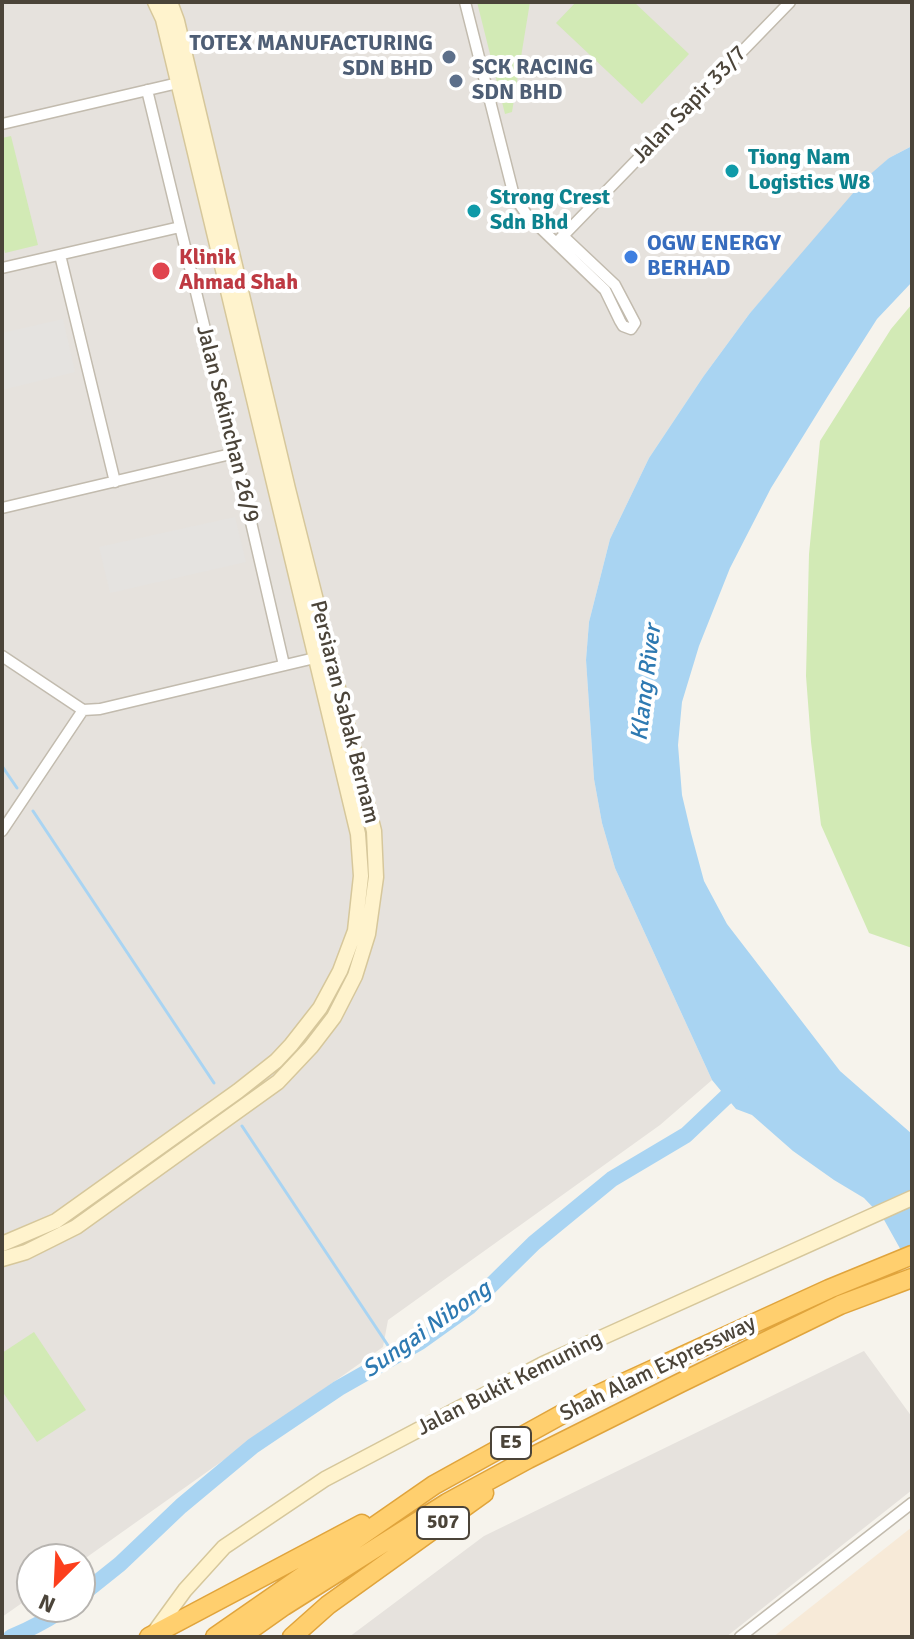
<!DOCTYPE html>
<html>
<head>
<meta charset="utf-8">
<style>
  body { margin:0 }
  #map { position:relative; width:914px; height:1639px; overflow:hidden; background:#f6f3ec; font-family:Signika,sans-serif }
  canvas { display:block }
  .frame { position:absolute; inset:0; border:4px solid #4b4439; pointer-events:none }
  .north { position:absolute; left:16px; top:1543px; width:80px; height:80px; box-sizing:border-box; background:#fff; border:2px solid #b7b4b0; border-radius:50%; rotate:204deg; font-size:22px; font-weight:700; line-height:32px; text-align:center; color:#4b4439 }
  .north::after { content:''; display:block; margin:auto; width:28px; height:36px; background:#fc3f1d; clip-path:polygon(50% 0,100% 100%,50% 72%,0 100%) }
</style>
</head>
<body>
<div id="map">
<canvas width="914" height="1639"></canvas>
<div class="frame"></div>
<div class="north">N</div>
</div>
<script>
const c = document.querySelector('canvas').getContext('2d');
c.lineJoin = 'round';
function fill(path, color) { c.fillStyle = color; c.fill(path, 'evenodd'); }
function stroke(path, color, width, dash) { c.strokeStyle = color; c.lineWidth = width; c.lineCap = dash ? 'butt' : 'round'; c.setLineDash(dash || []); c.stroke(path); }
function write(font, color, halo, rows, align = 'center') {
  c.font = font + ' Signika,sans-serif'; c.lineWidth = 8; c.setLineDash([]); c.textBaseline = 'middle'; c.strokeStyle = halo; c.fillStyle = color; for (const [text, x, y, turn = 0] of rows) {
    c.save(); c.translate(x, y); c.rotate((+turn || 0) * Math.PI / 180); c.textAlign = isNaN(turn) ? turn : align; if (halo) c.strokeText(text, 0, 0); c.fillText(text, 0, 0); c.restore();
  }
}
fill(new Path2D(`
  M912,1527V1637H773Z`), '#f7ead8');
fill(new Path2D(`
  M2,2H912V146L889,158L750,313L703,377L649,458L610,539L589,622L586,660L594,779L602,823L615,868L712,1080L660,1125L388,1320L383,1347L80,1562V1559H32V1596L2,1617Z
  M864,1351L912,1417V1490L726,1637H349L484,1536Z`), '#e6e2dd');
fill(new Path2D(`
  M477,2H530L512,112L505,114Z
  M576,2H634L689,54L642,104L556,23Z
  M11,136L38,245L5,253L2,241V138Z
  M912,304V948L869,933L821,825L811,742L806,676L809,554L820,441L891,329Z
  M34,1332L86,1410L37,1442L2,1391V1353Z`), '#d2eab5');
fill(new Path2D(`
  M63,319L75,372L2,390V333Z
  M235,517L246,562L110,593L99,547Z`), '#e5e3e0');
fill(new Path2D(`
  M912,146V282L877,319L828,396L771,488L730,568L699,646L682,702L678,745L682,795L691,833L704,881L727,924L840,1071L912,1134V1270L883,1218L864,1198L834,1180L793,1151L752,1115L736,1109L712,1080L615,868L602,823L594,779L586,660L589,622L610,539L649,458L703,377L750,313L866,178L889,158Z`), '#a9d4f2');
stroke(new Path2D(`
  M2,766L17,788
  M33,811L214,1083
  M242,1126L395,1356`), '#a9d4f2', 3);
stroke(new Path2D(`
  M80,1596L120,1564L181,1506L253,1446L339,1388L420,1342L469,1307L534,1243L612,1179L686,1135L725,1098L741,1085
  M11,1637C30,1629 49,1620 66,1607`), '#a9d4f2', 16);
const street = new Path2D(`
  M465,2L514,196L527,215L605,290L620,321L623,326L631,329L635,323L615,285L563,236
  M147,90L235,453L284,665
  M2,124L178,83
  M560,239L790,2
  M60,255L115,482
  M2,268L180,227
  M2,508L235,453
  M2,656L83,710
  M2,831L83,710L100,709L319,657
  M740,1637L912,1503`);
const secondary = new Path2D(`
  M2,1244L56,1221L238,1091L276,1061L291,1045L320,1008L340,971L355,931L361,876L358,834L163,19L155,2
  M2,1259L26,1252L76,1227L278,1082L311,1047L334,1017L355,976L368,934L376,877L374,831L288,489L177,21L170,2
  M153,1634L185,1590L224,1547L325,1479L543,1364L912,1198`);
const highway = new Path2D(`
  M149,1637L362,1524
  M215,1637L434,1485L595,1396L829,1289L912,1255
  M240,1637L284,1606L447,1503L528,1459L680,1383L840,1305L912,1278
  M292,1637L328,1605L484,1493`);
stroke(street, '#c2bbae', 13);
stroke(secondary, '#d6c79b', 17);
stroke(highway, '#e0a43c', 21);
stroke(street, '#fff', 10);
stroke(secondary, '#fff3cd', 14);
stroke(highway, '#ffcf6e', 18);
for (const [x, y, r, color] of [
  [449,57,8,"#5c6f8a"],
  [456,81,8,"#5c6f8a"],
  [732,171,8,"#0f9aa8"],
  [474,211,8,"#0f9aa8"],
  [631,257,8,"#3f7fe0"],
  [161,271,10,"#e0444e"]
]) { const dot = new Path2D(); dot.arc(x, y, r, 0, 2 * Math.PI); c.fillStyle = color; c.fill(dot); stroke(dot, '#fff', 3); }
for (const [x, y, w] of [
  [511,1443,40],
  [443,1523,52]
]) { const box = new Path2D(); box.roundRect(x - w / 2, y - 16, w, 32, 6); c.fillStyle = '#fff'; c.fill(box); stroke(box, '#4b4439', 2); }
write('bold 20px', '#4b4439', null, [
  ["E5",511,1443],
  ["507",443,1523]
]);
write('bold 22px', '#4e5e75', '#fff', [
  ["TOTEX MANUFACTURING",433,44],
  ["SDN BHD",433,69],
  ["SCK RACING",472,68,"left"],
  ["SDN BHD",472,93,"left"]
], 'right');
write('22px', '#4b4439', '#fff', [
  ["Jalan Sapir 33/7",690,105,-46],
  ["Jalan Sekinchan 26/9",227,424,76],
  ["Persiaran Sabak Bernam",344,712,76],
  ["Shah Alam Expressway",658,1369,-26],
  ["Jalan Bukit Kemuning",510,1384,-27]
]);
write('bold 22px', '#0d838f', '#fff', [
  ["Tiong Nam",748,158],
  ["Logistics W8",748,183],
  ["Strong Crest",490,198],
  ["Sdn Bhd",490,223]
], 'left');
write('bold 22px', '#366cbe', '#fff', [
  ["OGW ENERGY",647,244],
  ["BERHAD",647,269]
], 'left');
write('bold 22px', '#be3a42', '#fff', [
  ["Klinik",179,258],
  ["Ahmad Shah",179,283]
], 'left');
write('italic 24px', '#2e7ab2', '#fff', [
  ["Klang River",647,683,-83],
  ["Sungai Nibong",427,1330,-35]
]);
</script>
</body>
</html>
